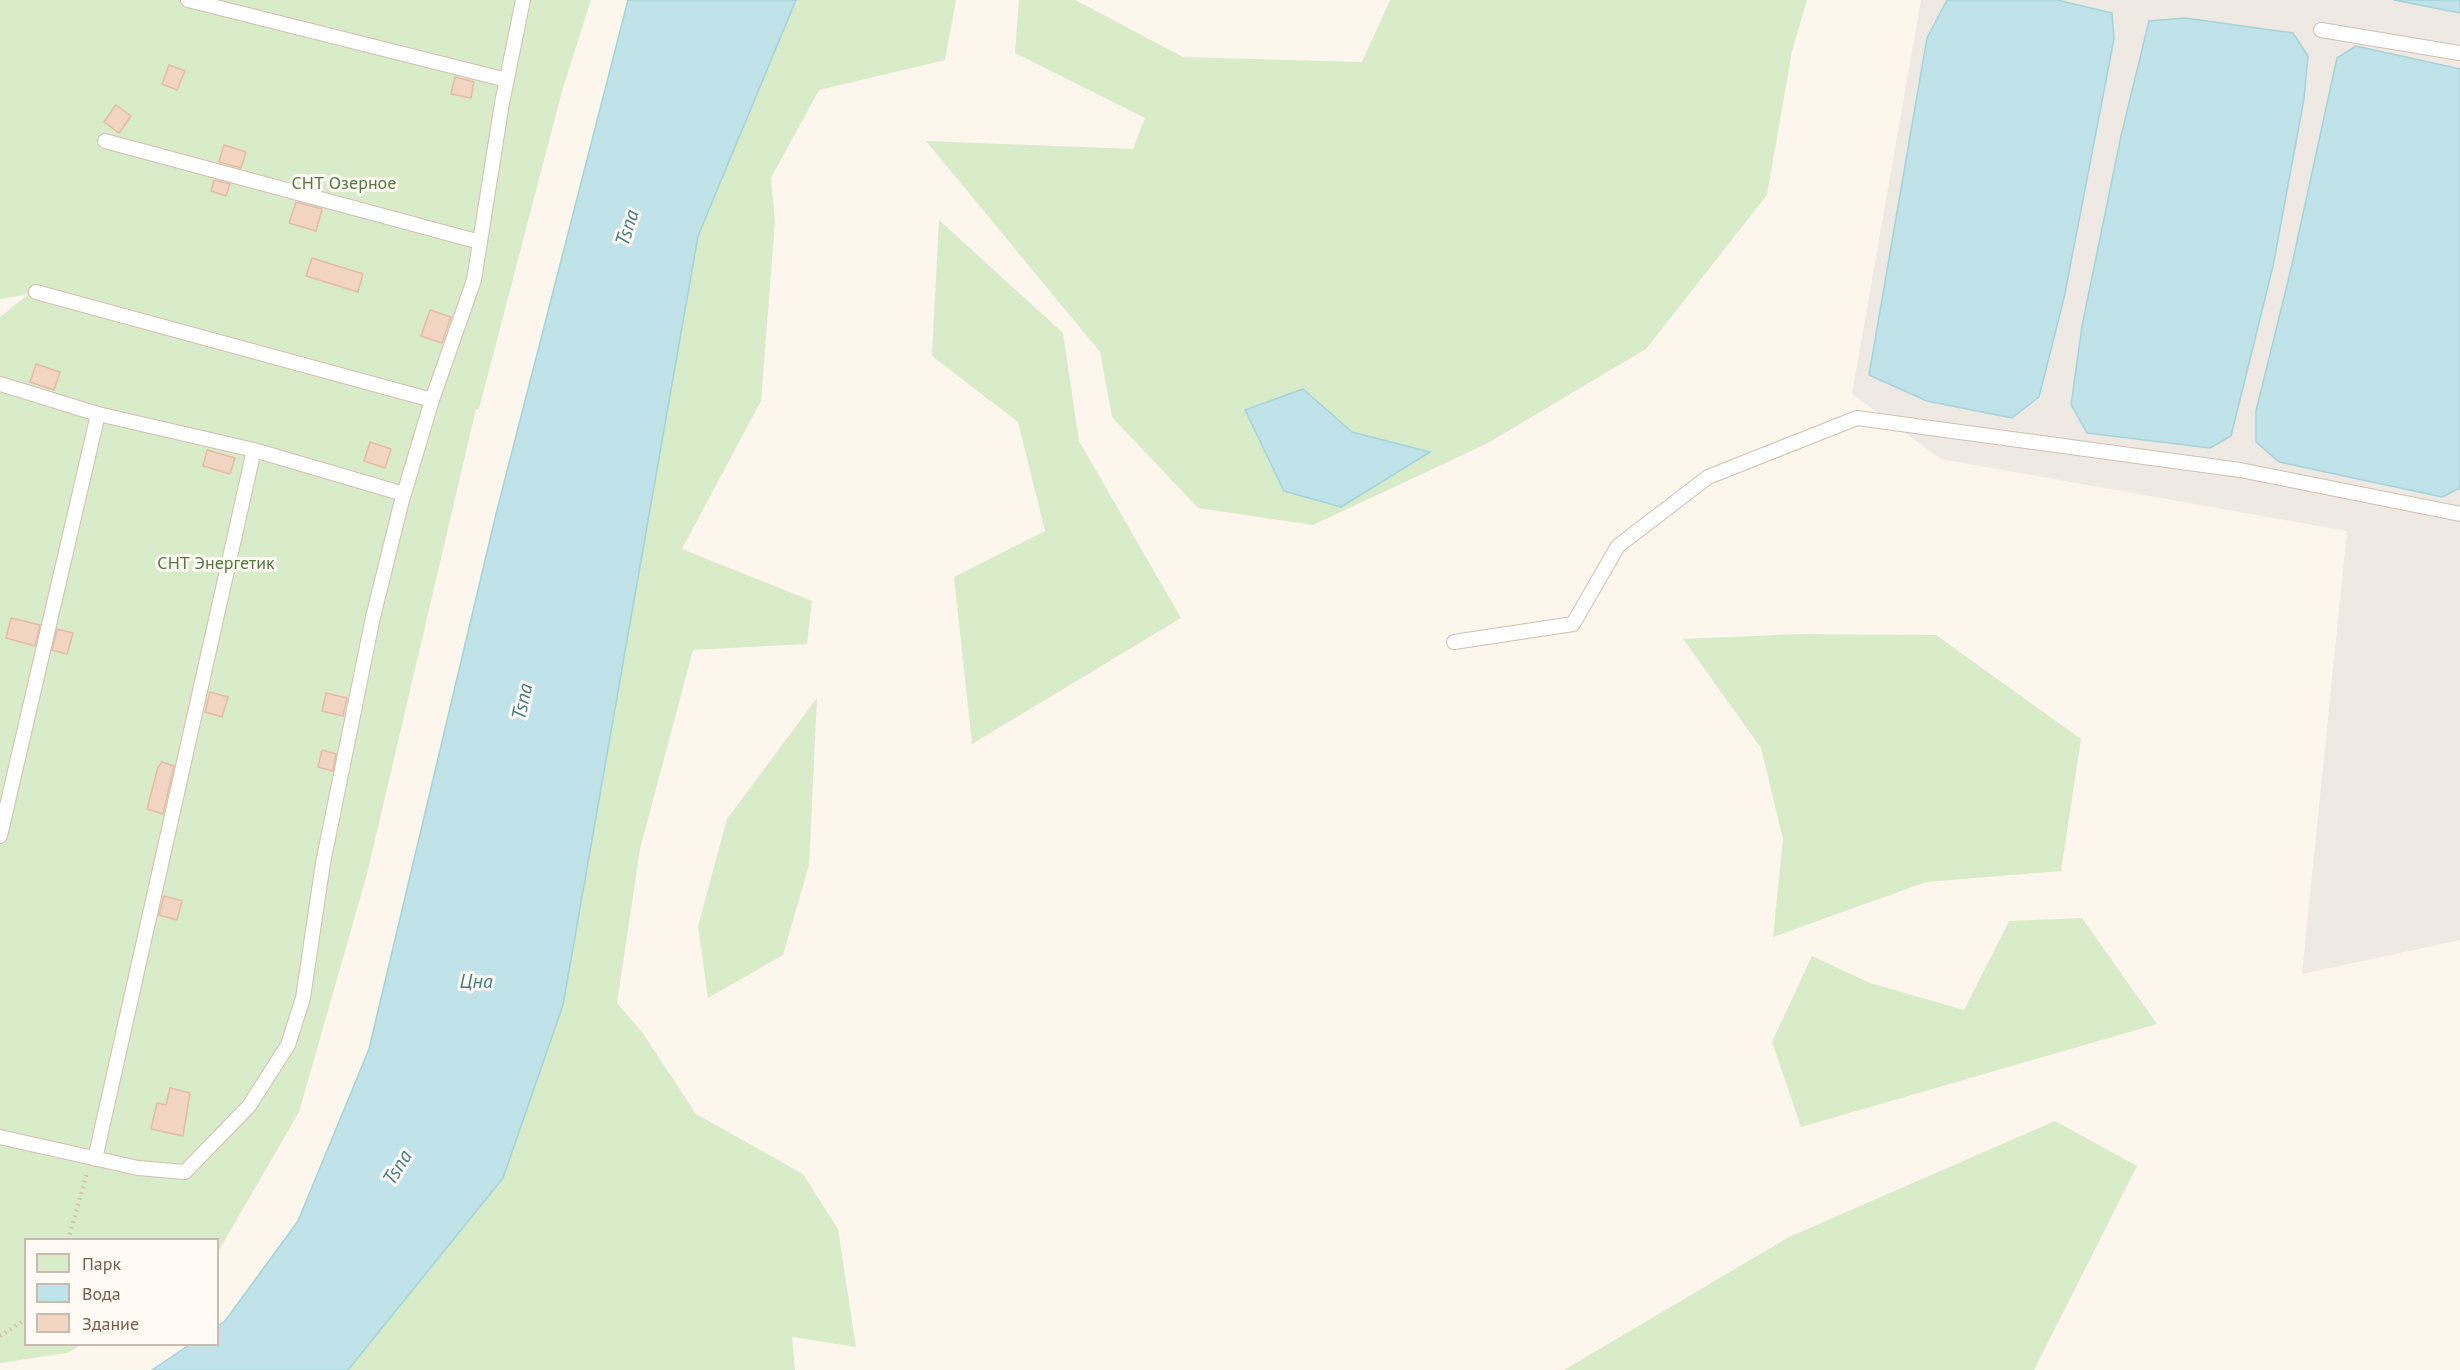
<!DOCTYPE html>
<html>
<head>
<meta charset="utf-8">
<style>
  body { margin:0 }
  #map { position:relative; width:2460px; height:1370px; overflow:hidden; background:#fdf6ec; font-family:"PT Sans",sans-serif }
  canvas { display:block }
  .legend { position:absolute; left:24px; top:1238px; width:195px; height:108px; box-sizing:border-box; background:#fffaf3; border:2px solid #cabbb1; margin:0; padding:8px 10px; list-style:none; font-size:18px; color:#7a5c4d }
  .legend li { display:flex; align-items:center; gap:12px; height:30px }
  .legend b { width:30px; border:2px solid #cabbb1 }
</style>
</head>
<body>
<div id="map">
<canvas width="2460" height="1370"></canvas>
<ul class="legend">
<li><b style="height:16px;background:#d8ecc9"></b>Парк</li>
<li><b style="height:16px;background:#bfe3e8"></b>Вода</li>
<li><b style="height:16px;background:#f3d5c3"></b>Здание</li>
</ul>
</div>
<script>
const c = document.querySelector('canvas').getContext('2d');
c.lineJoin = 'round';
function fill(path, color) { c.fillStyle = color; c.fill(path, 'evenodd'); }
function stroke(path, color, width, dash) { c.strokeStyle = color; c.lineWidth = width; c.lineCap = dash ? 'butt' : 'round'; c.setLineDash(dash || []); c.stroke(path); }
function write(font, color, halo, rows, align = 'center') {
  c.font = font + ' "PT Sans",sans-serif'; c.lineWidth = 6; c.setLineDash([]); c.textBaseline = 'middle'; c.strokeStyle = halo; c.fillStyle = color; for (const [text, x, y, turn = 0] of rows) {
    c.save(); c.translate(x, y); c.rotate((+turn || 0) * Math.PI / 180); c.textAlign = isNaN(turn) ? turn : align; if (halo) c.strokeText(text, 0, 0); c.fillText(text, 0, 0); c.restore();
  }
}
fill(new Path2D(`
  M1921,0H2460V940L2302,974L2347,531L1941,459L1852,394Z`), '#efe9e4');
fill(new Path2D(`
  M0,0H591L562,91L479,409H476L367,874L299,1112L218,1252V1240H26V1344L81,1345L67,1353L0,1363V317L29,294L0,299Z
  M796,0H956L945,60L819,90L771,178L775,221L761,401L682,549L812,601L807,644L693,650L640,849L617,1003L642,1032L696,1114L803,1174L838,1229L856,1347L792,1337L795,1370H348L401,1302L563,1005L698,236Z
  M1019,0H1075L1183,57L1362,62L1390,0H1807L1792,51L1767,195L1646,349L1486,444L1313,525L1198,508L1112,417L1100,352L926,141L1133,149L1145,118L1015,53Z
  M939,220L1063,333L1079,441L1181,618L972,744L954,577L1045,531L1018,422L932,356Z
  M1801,634L1936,635L2081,739L2061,871L1926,882L1773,937L1783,839L1761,748L1683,639Z
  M817,698L809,865L783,955L708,998L698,926L727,819Z
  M2082,918L2157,1024L1801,1127L1772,1042L1812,956L1870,983L1964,1010L2009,921Z
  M2055,1121L2137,1166L2034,1370H1564L1789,1237Z`), '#d8ecc9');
const water = new Path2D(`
  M628,0H796L698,236L563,1005L503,1178L348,1370H152L189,1345L218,1344V1326L225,1321L298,1221L369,1049L497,510Z
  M1947,0H2057L2112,13L2114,39L2064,298L2039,397L2012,418L1927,401L1869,375L1927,38Z
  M2394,0H2460V13Z
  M2185,18L2293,33L2308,56L2304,99L2273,266L2231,436L2210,448L2087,433L2071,405L2082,326L2121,136L2149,21Z
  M2356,46L2460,69V488L2442,497L2279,462L2256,442V411L2291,269L2337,58Z
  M1303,389L1352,432L1430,452L1341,507L1284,491L1245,410Z`);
fill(water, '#bfe3e8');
stroke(water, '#a5d3da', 1.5);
const building = new Path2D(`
  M169,65L185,71L177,90L162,84Z
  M455,77L474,82L471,98L451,94Z
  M116,105L131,116L119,133L104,122Z
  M224,145L246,152L241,168L219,162Z
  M214,180L230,184L226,196L211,191Z
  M296,202L322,209L316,231L289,223Z
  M312,258L363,274L358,292L306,276Z
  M430,310L451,317L442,343L421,336Z
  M36,364L60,372L54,390L30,382Z
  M370,442L391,449L385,468L364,461Z
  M207,450L235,458L230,474L203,466Z
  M11,618L40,625L35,646L6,638Z
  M57,629L73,633L67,654L52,650Z
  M210,692L228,697L222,717L205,712Z
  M326,693L347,698L343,716L322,711Z
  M322,750L336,754L333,771L318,767Z
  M162,762L174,766L163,814L147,809L158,767Z
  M164,896L182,901L177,920L159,915Z
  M170,1088L190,1093L183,1136L151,1129L157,1103L166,1105Z`);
fill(building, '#f3d5c3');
stroke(building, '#e6bba3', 1.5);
const lane = new Path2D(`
  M188,0L507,80
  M2321,30L2460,53
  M105,141L480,242
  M36,292L432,400
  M0,384L98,414L254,450L404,494
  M1454,642L1573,624L1618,546L1708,477L1857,418L2240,470L2460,514
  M0,836L98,414
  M0,1137L138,1168L185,1172L249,1106L288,1045L303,998L323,863L373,617L401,504L432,400L474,280L502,103L523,0
  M95,1159L254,450`);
stroke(lane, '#d1beb0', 16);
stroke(new Path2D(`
  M68,1240L87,1173
  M0,1336L26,1319`), '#d9b8a5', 4, [1.5, 4.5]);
stroke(lane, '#fff', 14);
write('18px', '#537a41', '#fffaf3', [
  ["СНТ Озерное",344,184],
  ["СНТ Энергетик",216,564]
]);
write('italic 20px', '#437c86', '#fffaf3', [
  ["Tsna",628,228,-72],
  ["Tsna",523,702,-78],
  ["Цна",476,982],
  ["Tsna",398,1168,-58]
]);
</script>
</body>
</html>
